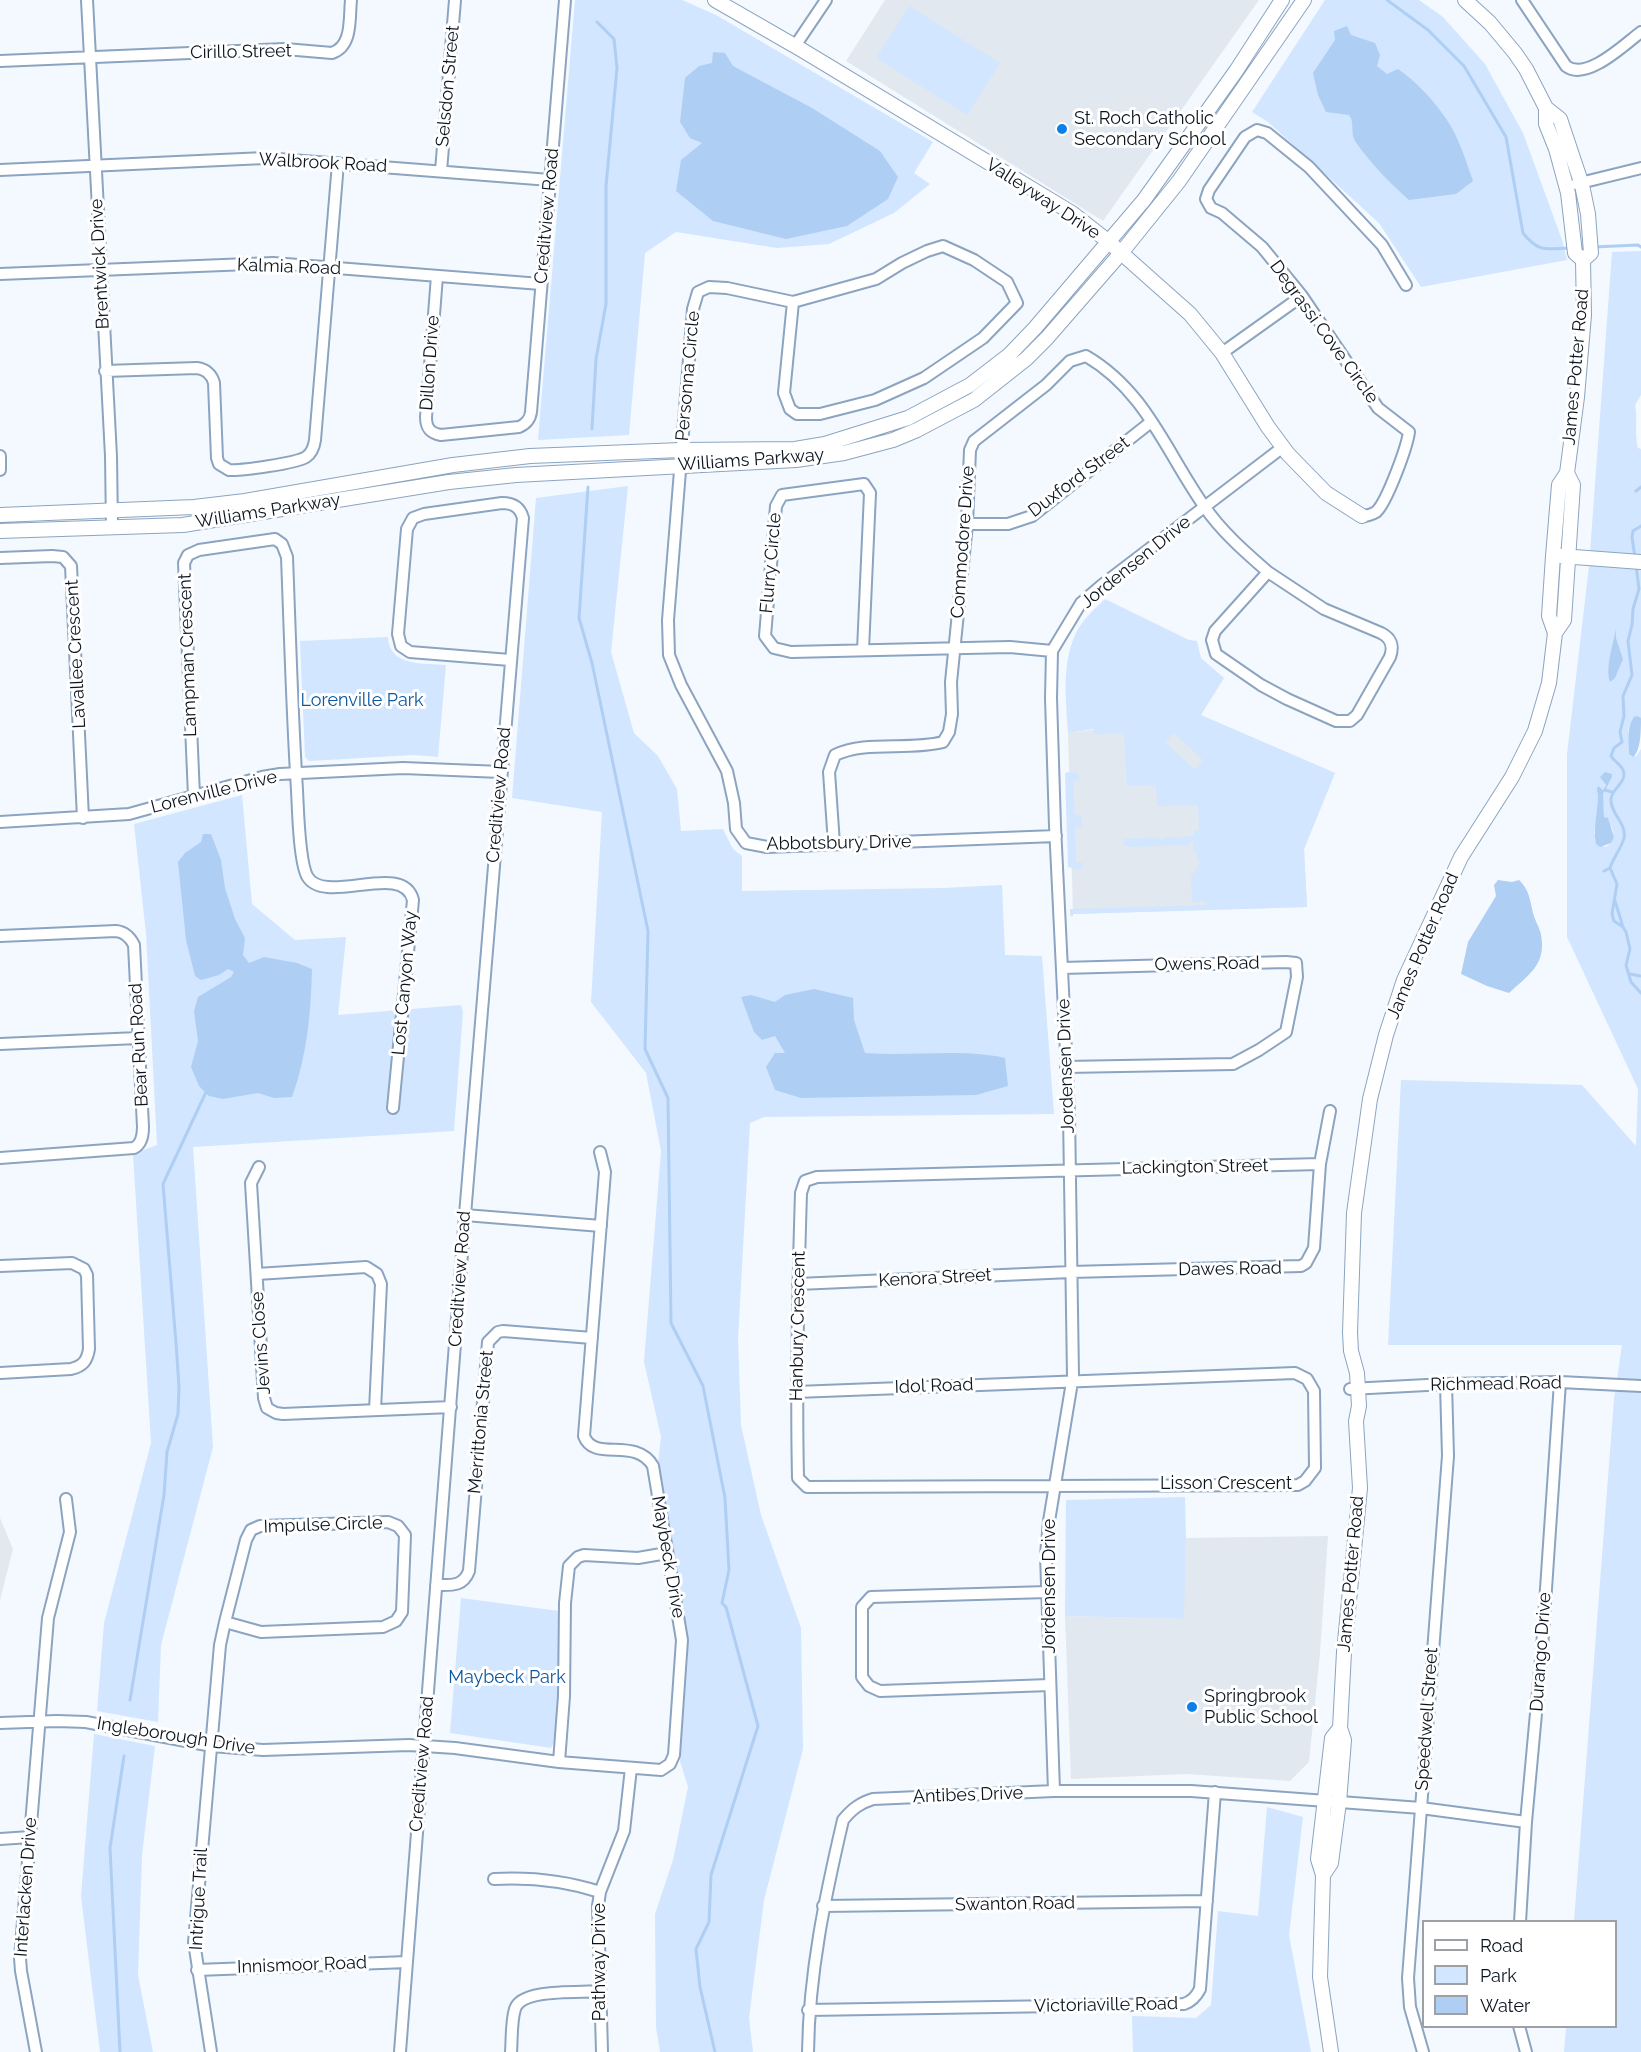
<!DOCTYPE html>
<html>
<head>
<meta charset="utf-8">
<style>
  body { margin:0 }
  #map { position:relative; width:1641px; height:2052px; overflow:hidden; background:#f3f9ff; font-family:Raleway,sans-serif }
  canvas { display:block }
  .legend { position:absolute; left:1422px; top:1920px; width:195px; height:108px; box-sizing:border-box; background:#fff; border:2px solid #9da1a5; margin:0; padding:8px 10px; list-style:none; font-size:18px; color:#0b141e }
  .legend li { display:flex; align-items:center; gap:12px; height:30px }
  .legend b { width:30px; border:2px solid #9da1a5 }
</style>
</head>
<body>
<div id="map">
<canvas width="1641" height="2052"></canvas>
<ul class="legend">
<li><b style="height:8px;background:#fff"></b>Road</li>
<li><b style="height:16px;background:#d2e6ff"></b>Park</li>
<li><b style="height:16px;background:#afcef3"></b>Water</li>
</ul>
</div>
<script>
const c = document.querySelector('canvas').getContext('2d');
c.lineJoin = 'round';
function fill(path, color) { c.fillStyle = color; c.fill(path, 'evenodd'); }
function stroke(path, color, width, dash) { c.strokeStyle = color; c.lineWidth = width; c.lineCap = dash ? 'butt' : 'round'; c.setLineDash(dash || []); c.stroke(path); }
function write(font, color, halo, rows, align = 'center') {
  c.font = font + ' Raleway,sans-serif'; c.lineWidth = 6; c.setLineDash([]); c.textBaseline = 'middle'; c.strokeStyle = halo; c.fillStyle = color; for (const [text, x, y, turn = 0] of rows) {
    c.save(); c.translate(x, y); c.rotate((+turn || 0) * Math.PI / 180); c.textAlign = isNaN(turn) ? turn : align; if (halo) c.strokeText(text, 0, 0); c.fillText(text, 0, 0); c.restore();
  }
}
fill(new Path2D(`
  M885,0H1259L1103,221L846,61Z
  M1200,715L1335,773L1304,849L1307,907L1073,914L1068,733Z
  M0,1518L13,1549L0,1600Z
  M1328,1536L1320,1653L1309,1762L1290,1781L1186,1774L1071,1779L1065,1616L1183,1619L1186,1538Z`), '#e2e8ef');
fill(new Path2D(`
  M575,0H682L716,15L933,142L914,173L930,184L894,213L829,244L777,248L676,232L645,253L629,435L538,440Z
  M1325,0H1419L1443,17L1485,64L1523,133L1562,240L1567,260L1421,287L1379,223L1268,122L1252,112Z
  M909,6L1000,63L967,115L876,58Z
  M1641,251V395L1635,405C1638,419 1634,433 1638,448L1641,449V721V718L1630,724L1628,731L1631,756H1636L1641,749V2052H1564L1566,2027L1616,2026V1922L1574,1921L1614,1399L1622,1345H1388L1401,1080L1582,1085L1636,1146L1638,1089L1567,937V754L1589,566L1612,252ZM1612,774C1611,781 1604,788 1603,795C1603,800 1603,814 1605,819C1605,820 1611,825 1611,826C1616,834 1613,842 1606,847L1603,846L1594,833L1598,811L1597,789H1604L1606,782L1602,778Z
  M628,486L611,652L634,733L658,756L677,789L681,831L723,829L733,849L742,856V891L944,888L1002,885L1005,955L1042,956L1054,1114L764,1117L750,1123L738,1339L741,1425L761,1515L801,1628L803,1749L764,1900L749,2018L753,2052H660L656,2027L655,1914L673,1860L688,1787L680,1761L688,1656V1637L658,1463L661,1437L644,1362L661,1151L646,1073L591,1002L602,812L512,798L536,498Z
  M1105,599L1189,640L1197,641L1201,658L1224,678L1201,715L1335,773L1304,849L1307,907L1073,914V916H1070V909L1206,905V902H1192L1191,877L1200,863L1198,861L1197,851H1193L1194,841H1190V845L1129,847L1124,845L1123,839L1159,837V839H1165L1166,837H1174L1175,838H1181V837L1194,836V831L1199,830L1198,805L1157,806L1156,785L1127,786L1124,733L1094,734L1093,729L1068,733C1066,699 1061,662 1077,631C1084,618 1095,609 1105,599ZM1174,733L1203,760L1195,770L1165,742Z
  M388,637C389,667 424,663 446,665L438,757L414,755L309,761L305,757L300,641Z
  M1069,772L1077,773L1081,778L1073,781L1075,814L1082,816V826L1075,828L1076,862L1083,863L1082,868L1078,870L1068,867L1065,773Z
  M242,795L252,904L295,940L346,937L338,1015L461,1005L463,1012L454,1131L193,1147L213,1447L161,1645L158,1722L97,1711L104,1623L151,1443L133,1154L157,1145L146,934L134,824Z
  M1185,1497L1186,1538L1184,1619L1065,1616L1066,1500Z
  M461,1598L559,1611V1688L555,1740L551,1748L450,1733Z
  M94,1734L155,1746L142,1855L138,1975L153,2052H100L81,1896Z
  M1267,1807L1303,1817L1289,1935L1311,2052H1133L1132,2016L1196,2018L1211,2005L1218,1911L1258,1916Z`), '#d2e6ff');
fill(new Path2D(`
  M1347,26L1351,35L1375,43L1380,55L1377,66L1387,74L1398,69C1416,81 1435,102 1447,120C1459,138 1466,161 1473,181L1456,194L1409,200C1390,183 1370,163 1355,141C1350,133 1355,122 1349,115L1326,112L1318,95L1313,73L1335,40L1334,31Z
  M713,52L725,53L733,66L812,108L880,151L898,177L888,199L847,226L786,239L713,221L676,191L681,160L702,143L690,138L680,122L685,78L699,66L712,63Z
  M1616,629V638L1623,659L1615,678L1610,682C1605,668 1613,645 1616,629Z
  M1637,716L1641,718C1641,730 1641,751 1633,757L1629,754C1629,740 1626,728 1634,717Z
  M1605,772L1612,774V777L1603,794L1604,817L1608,818L1614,837L1611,843L1600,847L1596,844C1592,825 1600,809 1597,789L1598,786L1603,790L1606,785L1600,777Z
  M203,834H211L221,860L225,888L235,919L245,938L243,955L249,963L264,957L297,963L312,969C311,1012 307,1056 292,1097L274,1098L258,1093L223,1099L209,1096L199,1086L191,1067L198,1041L194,1011L198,997L231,977L234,972L228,969L219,975L201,980L195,976L186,940L178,862L185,853L201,842Z
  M1498,880L1512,882L1519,880C1529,889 1530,900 1533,913C1535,921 1540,928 1541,935C1547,965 1527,976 1509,993L1487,986L1461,974L1468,942L1496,896L1494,885Z
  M814,989L853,998L854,1020L865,1053C912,1057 960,1048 1005,1058L1008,1086L976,1095L801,1098L775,1090L766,1067L775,1053H785L775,1036L762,1040L754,1032L741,997L751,995L775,1002L785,995Z`), '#afcef3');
stroke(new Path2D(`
  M1387,0L1428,30L1464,66L1506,137L1523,233C1539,253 1546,249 1569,248
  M1594,247L1638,245L1641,247
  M592,429L596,359L606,304V186L617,68L614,39L597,22
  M588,487L579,618L592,663L648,931L645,1049L668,1098L671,1323L703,1386L725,1498L729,1570L722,1603L726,1607L758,1726L711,1875L709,1922L696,1949L700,1987L715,2052
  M1636,491L1641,487
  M1635,558L1632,537L1633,531L1641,526
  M1636,565L1639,589L1633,609L1632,625L1628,641L1632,675L1623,696L1624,716L1620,732L1622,742L1614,748L1611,756C1614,761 1620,764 1623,770C1628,782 1612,788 1611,799C1610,813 1627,824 1624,838C1622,847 1613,858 1610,868L1617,884L1612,914L1614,921L1623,927L1626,932L1630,949L1626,965L1631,982L1641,993
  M1605,790L1612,792
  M1604,871L1610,868
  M1615,901L1623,927
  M1630,974L1640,976
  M130,1700L164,1495L167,1452L178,1414L179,1387L176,1343L163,1184L207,1090
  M120,2052L110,1848L124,1756`), '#afcef3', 3);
const street = new Path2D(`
  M87,0L111,456L112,527
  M1522,0L1566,66C1586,82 1625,44 1641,32
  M795,46L826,0
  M0,61L285,49L332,53C353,46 349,18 351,0
  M0,170L265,158L550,180
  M441,171L455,0
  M1576,184L1641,168
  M0,274L273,263L541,284
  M437,276L426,417C426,428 430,433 441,435L519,427C526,424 530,420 531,412L565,0
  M793,302L784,393L790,409L797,414H820L875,400L924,378L983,338L1017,303L1007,282L974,260L943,246L927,251L902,263L876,279L793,302L727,288L709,287L698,292L693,309L668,620L669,655L681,685L727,771L734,803L736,829L746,843L767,847L1056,836
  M1222,353L1302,296
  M105,371L197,368C206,369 212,375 214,383L217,458L219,464L229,470C241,471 297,463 306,457C312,453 314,447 315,440L338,163
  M0,456V470
  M1362,516C1367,516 1371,515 1376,512C1387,502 1407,447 1409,432L1378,408L1302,296L1262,247L1222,213L1211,208L1206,199L1209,190L1245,137L1257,130L1267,133L1309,167L1382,245L1406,285
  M967,524H1008L1032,516L1151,422
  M0,558L52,556L63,557L71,566L83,818
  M1268,572L1324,609L1381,633C1391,638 1394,646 1390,657L1357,715L1350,721H1336L1287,699L1261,685L1216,654L1212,640L1215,631Z
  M863,650L870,493L864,484L782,495L776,506L765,636L774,648L791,652L1010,647L1052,651
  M194,796L184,563L188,555L199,550L275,539L282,544L287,557C290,634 292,712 297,790C298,809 299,860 307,876C324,907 403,860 413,900L393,1108
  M0,822L129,814L262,777L280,774L403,768L501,772
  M834,844L829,772L835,755C866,740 908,751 943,742L949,732L952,714L951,682L967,524L970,450L974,441L1046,385L1070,361L1086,356C1146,391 1166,452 1204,506C1221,531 1245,552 1268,572
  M0,936L116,931C125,932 130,937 134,945L143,1127C143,1135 142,1144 134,1148L0,1158
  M1062,968L1286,962L1296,963L1297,977L1286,1032L1259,1050L1233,1064L1066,1067
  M0,1044L138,1038
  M259,1167L251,1183L264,1398L267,1408L276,1413L283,1414L451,1407
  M465,1215L601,1226
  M0,1266L72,1263L84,1269L87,1275L89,1349C87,1361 83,1366 71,1369L0,1373
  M257,1274L366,1267L377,1274L381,1284L375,1410
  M798,1284L1071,1272L1301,1266L1306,1263L1314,1248L1320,1164L1330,1111
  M1350,1389L1446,1384L1560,1382L1641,1386
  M796,1392L1295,1373L1307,1379L1314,1391L1315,1468L1305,1481L1298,1485L807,1487L798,1478C796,1383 798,1288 801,1193L805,1181L817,1177L1320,1164
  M436,1585C451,1585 463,1587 469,1571L488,1342L498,1332L503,1331L592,1338
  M1048,1592L871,1597L862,1607V1677L869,1686L880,1691L1050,1685
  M0,1723L57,1721L86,1722L212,1746L263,1750L409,1745L455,1748L559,1762L661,1770L670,1764L674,1755L682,1640L653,1466C635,1436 594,1463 584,1436L605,1172L600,1152
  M559,1762L564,1696L565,1603L569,1566L578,1557L584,1555L638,1558L667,1553
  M1054,1791L1046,1555L1049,1521L1073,1376L1069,1114L1055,826L1051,698L1052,651L1081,603L1102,585L1283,447
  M0,1839L30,1837
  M494,1879C530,1877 566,1881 600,1892
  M823,1906L1207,1901
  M1520,1922L1526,1822L1542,1648L1560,1382
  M197,1970L407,1962
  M808,2010L1184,2004C1192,2001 1196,1997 1200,1989L1215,1792
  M1519,2026L1526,2052
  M36,2052L21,1971L20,1958L48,1618L70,1532L66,1499
  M211,2052L194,1942L220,1645L225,1622L246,1540L251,1530L260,1526L388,1522L398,1526L405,1535L402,1612L396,1621L383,1627L261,1632L225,1622
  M400,2052L465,1215L523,518C520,507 513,503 502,503L424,514L413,518L407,529L398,634L401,646L410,652L510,660
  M511,2052C512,2039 511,2022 515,2009C521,1988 580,1993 600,1991
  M602,2052L598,1906L600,1892L624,1831L631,1768
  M808,2052C809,1973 825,1897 843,1820C852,1809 860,1803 873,1799L1054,1791H1191L1421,1808L1526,1822
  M1423,2052L1410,2007L1408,1978L1448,1456L1446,1384`);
const secondary = new Path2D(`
  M715,0L802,50L1072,213L1109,242L1190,314L1222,353L1268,427L1288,454L1326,493L1362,516
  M1465,0L1490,23L1515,53L1526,69L1546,108L1560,119L1582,185L1588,214L1591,253L1583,260L1584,315L1577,397L1567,473L1559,485L1553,556L1549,616L1555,633
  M1546,108V124L1556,149L1568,193L1575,253L1583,260
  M0,515L194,507L245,501L453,465L530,456L681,450L795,449L825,444L908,418L970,385L1009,355L1035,328L1144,200L1236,71L1282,0
  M0,531L183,525L449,482L516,475L796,460L844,453L893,440L917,430L974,400L1026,359L1047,338L1121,253L1179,181L1304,0
  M1561,556L1641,562
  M1323,1875L1331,1863L1339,1802L1344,1740L1340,1728L1344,1652L1360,1488L1356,1421L1359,1406L1357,1373L1351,1351L1350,1332L1354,1213L1370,1099L1386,1035L1404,980L1461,857L1512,777L1535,731L1549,683L1555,633L1564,620L1573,485L1567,473
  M1331,2052L1320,1977L1323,1875L1318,1859L1332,1738L1340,1728`);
stroke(street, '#8ca4c0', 14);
stroke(secondary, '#8ca4c0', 16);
stroke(street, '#fff', 10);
stroke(secondary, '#fff', 14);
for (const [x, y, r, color] of [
  [1062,129,6,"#0b80e7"],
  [1192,1707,6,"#0b80e7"]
]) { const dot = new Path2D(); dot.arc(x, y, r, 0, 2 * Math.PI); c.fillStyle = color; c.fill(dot); stroke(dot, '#fff', 2); }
write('18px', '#0b141e', '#fff', [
  ["Cirillo Street",241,52,-1],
  ["Selsdon Street",448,86,-85],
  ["Walbrook Road",323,163,3],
  ["Valleyway Drive",1043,199,33],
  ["Creditview Road",547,216,-85],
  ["Brentwick Drive",100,264,-93],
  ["Kalmia Road",289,267,2],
  ["Degrassi Cove Circle",1324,332,54],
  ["Dillon Drive",430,363,-86],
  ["James Potter Road",1576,367,-85],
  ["Personna Circle",688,376,-85],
  ["Williams Parkway",751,460,-4],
  ["Duxford Street",1079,477,-37],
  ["Williams Parkway",268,511,-9],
  ["Commodore Drive",963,542,-86],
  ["Jordensen Drive",1136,562,-39],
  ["Flurry Circle",771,563,-85],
  ["Lavallee Crescent",76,654,-93],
  ["Lampman Crescent",188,655,-92],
  ["Lorenville Drive",214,792,-14],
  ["Creditview Road",499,795,-85],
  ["Abbotsbury Drive",839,843,-1],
  ["James Potter Road",1423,946,-67],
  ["Owens Road",1207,964,-1],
  ["Lost Canyon Way",405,983,-85],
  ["Bear Run Road",139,1045,-93],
  ["Jordensen Drive",1066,1066,-92],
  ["Lackington Street",1195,1167,-1],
  ["Dawes Road",1230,1269,-1],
  ["Kenora Street",935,1278,-3],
  ["Creditview Road",460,1279,-86],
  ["Hanbury Crescent",798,1326,-89],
  ["Jevins Close",261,1343,-94],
  ["Richmead Road",1496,1384,-1],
  ["Idol Road",934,1386,-2],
  ["Merrittonia Street",481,1422,-85],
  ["Lisson Crescent",1226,1484],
  ["Impulse Circle",323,1525,-2],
  ["Maybeck Drive",668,1557,80],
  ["James Potter Road",1351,1574,-85],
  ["Jordensen Drive",1050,1586,-90],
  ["Durango Drive",1541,1652,-86],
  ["Speedwell Street",1427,1719,-86],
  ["Ingleborough Drive",176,1736,9],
  ["Creditview Road",422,1764,-85],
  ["Antibes Drive",968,1795,-2],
  ["Interlacken Drive",26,1887,-86],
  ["Intrigue Trail",199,1899,-87],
  ["Swanton Road",1015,1904,-1],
  ["Pathway Drive",600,1962,-90],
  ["Innismoor Road",302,1965,-2],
  ["Victoriaville Road",1106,2005,-1]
]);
write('18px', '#0b141e', '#fff', [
  ["St. Roch Catholic",1074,119],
  ["Secondary School",1074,140],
  ["Springbrook",1204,1697],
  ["Public School",1204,1718]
], 'left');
write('18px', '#0c579e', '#fff', [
  ["Lorenville Park",362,701],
  ["Maybeck Park",507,1678]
]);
</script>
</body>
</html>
